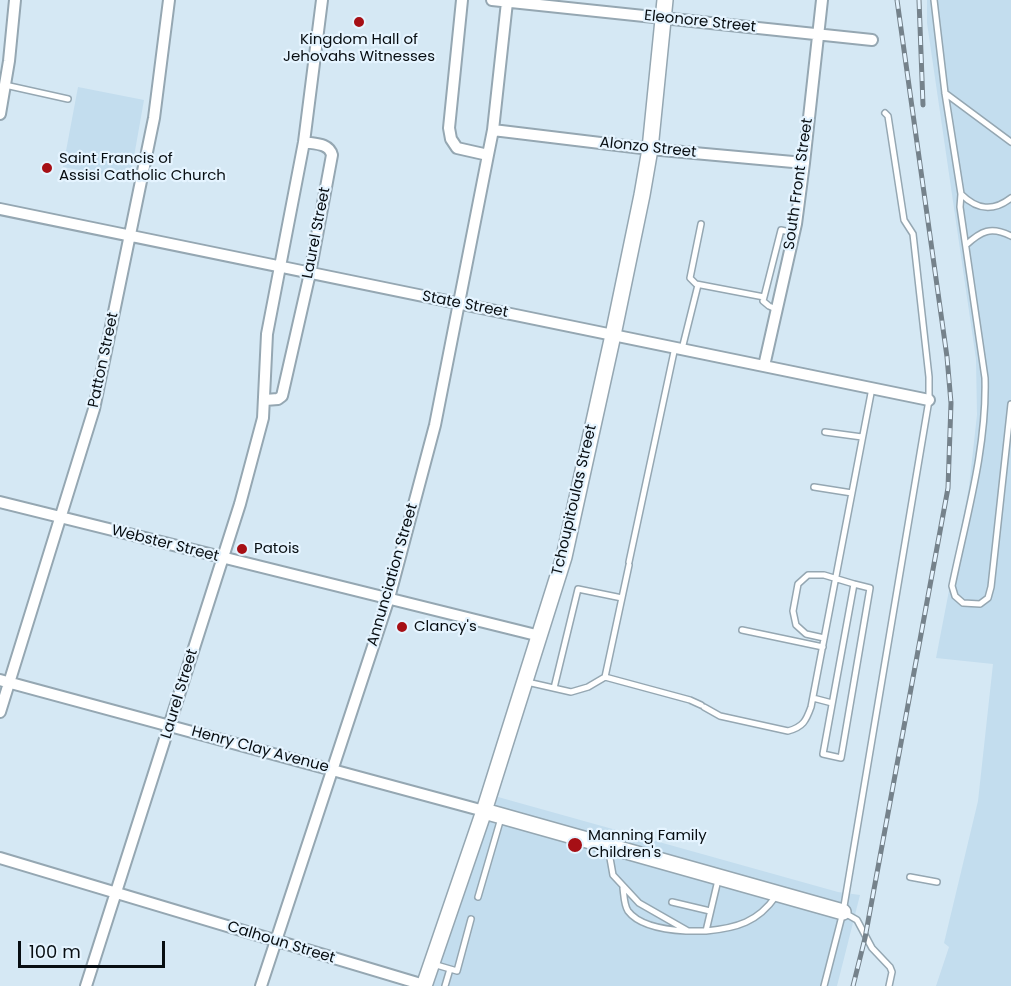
<!DOCTYPE html>
<html>
<head>
<meta charset="utf-8">
<style>
  body { margin:0 }
  #map { position:relative; width:1011px; height:986px; overflow:hidden; background:#d5e8f4; font-family:Poppins,sans-serif }
  canvas { display:block }
  .scale { position:absolute; left:18px; top:941px; width:147px; height:27px; box-sizing:border-box; border:3px solid #070d11; border-top:0; padding-left:8px; font-size:18px; line-height:21px; white-space:nowrap; color:#070d11; -webkit-text-stroke:4px #e5f4ff; paint-order:stroke }
</style>
</head>
<body>
<div id="map">
<canvas width="1011" height="986"></canvas>
<div class="scale">100 m</div>
</div>
<script>
const c = document.querySelector('canvas').getContext('2d');
c.lineJoin = 'round';
function fill(path, color) { c.fillStyle = color; c.fill(path, 'evenodd'); }
function stroke(path, color, width, dash) { c.strokeStyle = color; c.lineWidth = width; c.lineCap = dash ? 'butt' : 'round'; c.setLineDash(dash || []); c.stroke(path); }
function write(font, color, halo, rows, align = 'center') {
  c.font = font + ' Poppins,sans-serif'; c.lineWidth = 4.5; c.setLineDash([]); c.textBaseline = 'middle'; c.strokeStyle = halo; c.fillStyle = color; for (const [text, x, y, turn = 0] of rows) {
    c.save(); c.translate(x, y); c.rotate((+turn || 0) * Math.PI / 180); c.textAlign = isNaN(turn) ? turn : align; if (halo) c.strokeText(text, 0, 0); c.fillText(text, 0, 0); c.restore();
  }
}
fill(new Path2D(`
  M927,0H1011V986H936L949,947L944,943L978,801L993,664L936,658L969,487L977,415L976,359L927,23Z
  M78,87L144,100L130,179L63,167Z
  M498,797L838,892L860,895L837,986H431Z`), '#c3ddee');
const lane = new Path2D(`
  M934,0L945,93L961,194C977,210 993,212 1011,198
  M5,85L68,99
  M945,93L1011,142
  M961,194L960,207L985,378C987,448 966,518 952,586L955,596L963,603L980,604L988,598L991,587L1011,404
  M701,224L690,278L696,284L764,297
  M966,245C981,231 991,226 1011,236
  M776,309L769,306L763,301L781,230L794,233
  M682,349L698,285
  M825,432L862,437
  M814,487L852,493
  M629,562L675,347
  M742,630L823,647
  M824,638L806,634L796,625L793,611L798,584L808,575H824L854,584L823,754L841,758L870,588L854,584
  M605,677L629,565
  M527,682L571,692L588,687L605,677L690,700L701,705
  M554,688L578,589L622,598
  M813,698L832,703
  M704,707L720,716L788,731C803,727 806,721 811,707L872,388
  M608,847L613,875L639,903L688,931H706L718,880
  M910,877L937,882
  M623,888C624,895 624,905 628,911C640,927 668,930 686,931
  M478,897L501,818
  M672,902L710,911
  M843,912L857,920L872,948L890,967L892,972L889,986
  M706,931C737,928 758,922 776,896
  M433,964L457,971L471,919
  M445,986L450,969
  M824,986L843,912L929,400V377L913,234L904,220L888,116L885,113`);
const street = new Path2D(`
  M492,0L872,40
  M0,114L9,61L15,0
  M493,130L650,149L804,163
  M488,155L493,130L507,2
  M0,209L929,400
  M764,366L796,224L804,163L822,0
  M265,400L278,399L282,396L310,273L332,155C329,143 315,144 304,142
  M0,502L540,636
  M0,680L484,811
  M0,712L94,409L154,118L169,0
  M0,858L424,985
  M86,986L240,504L263,418L267,334L304,142L322,0
  M261,986L389,598L435,425L488,155L457,148L451,139L449,128L462,0`);
const secondary = new Path2D(`
  M484,811L843,912
  M424,986L484,811L564,557L613,335L642,195L650,149L665,0`);
stroke(lane, '#95a7b2', 8);
stroke(street, '#95a7b2', 14);
stroke(secondary, '#95a7b2', 18);
stroke(lane, '#fff', 5);
stroke(street, '#fff', 10);
stroke(secondary, '#fff', 15);
const rail = new Path2D(`
  M919,0L923,105
  M853,986L865,938L948,488L951,403L947,357L897,0`);
stroke(rail, '#75828b', 5);
stroke(rail, '#e5f4ff', 3, [9]);
for (const [x, y, r, color] of [
  [359,22,6,"#a60f15"],
  [47,168,6,"#a60f15"],
  [242,549,6,"#a60f15"],
  [402,627,6,"#a60f15"],
  [575,845,8,"#a60f15"]
]) { const dot = new Path2D(); dot.arc(x, y, r, 0, 2 * Math.PI); c.fillStyle = color; c.fill(dot); stroke(dot, '#e5f4ff', 2); }
write('15px', '#070d11', '#e5f4ff', [
  ["Eleonore Street",700,22,6],
  ["Alonzo Street",648,148,6],
  ["South Front Street",799,184,-82],
  ["Laurel Street",317,233,-79],
  ["State Street",465,305,11],
  ["Patton Street",104,360,-78],
  ["Tchoupitoulas Street",575,500,-77],
  ["Webster Street",165,544,14],
  ["Annunciation Street",393,575,-74],
  ["Laurel Street",180,694,-73],
  ["Henry Clay Avenue",260,750,15],
  ["Calhoun Street",281,943,17]
]);
write('15px', '#070d11', '#e5f4ff', [
  ["Kingdom Hall of",359,40,"center"],
  ["Jehovahs Witnesses",359,57,"center"],
  ["Saint Francis of",59,159],
  ["Assisi Catholic Church",59,176],
  ["Patois",254,549],
  ["Clancy's",414,627],
  ["Manning Family",588,836],
  ["Children's",588,853]
], 'left');
</script>
</body>
</html>
